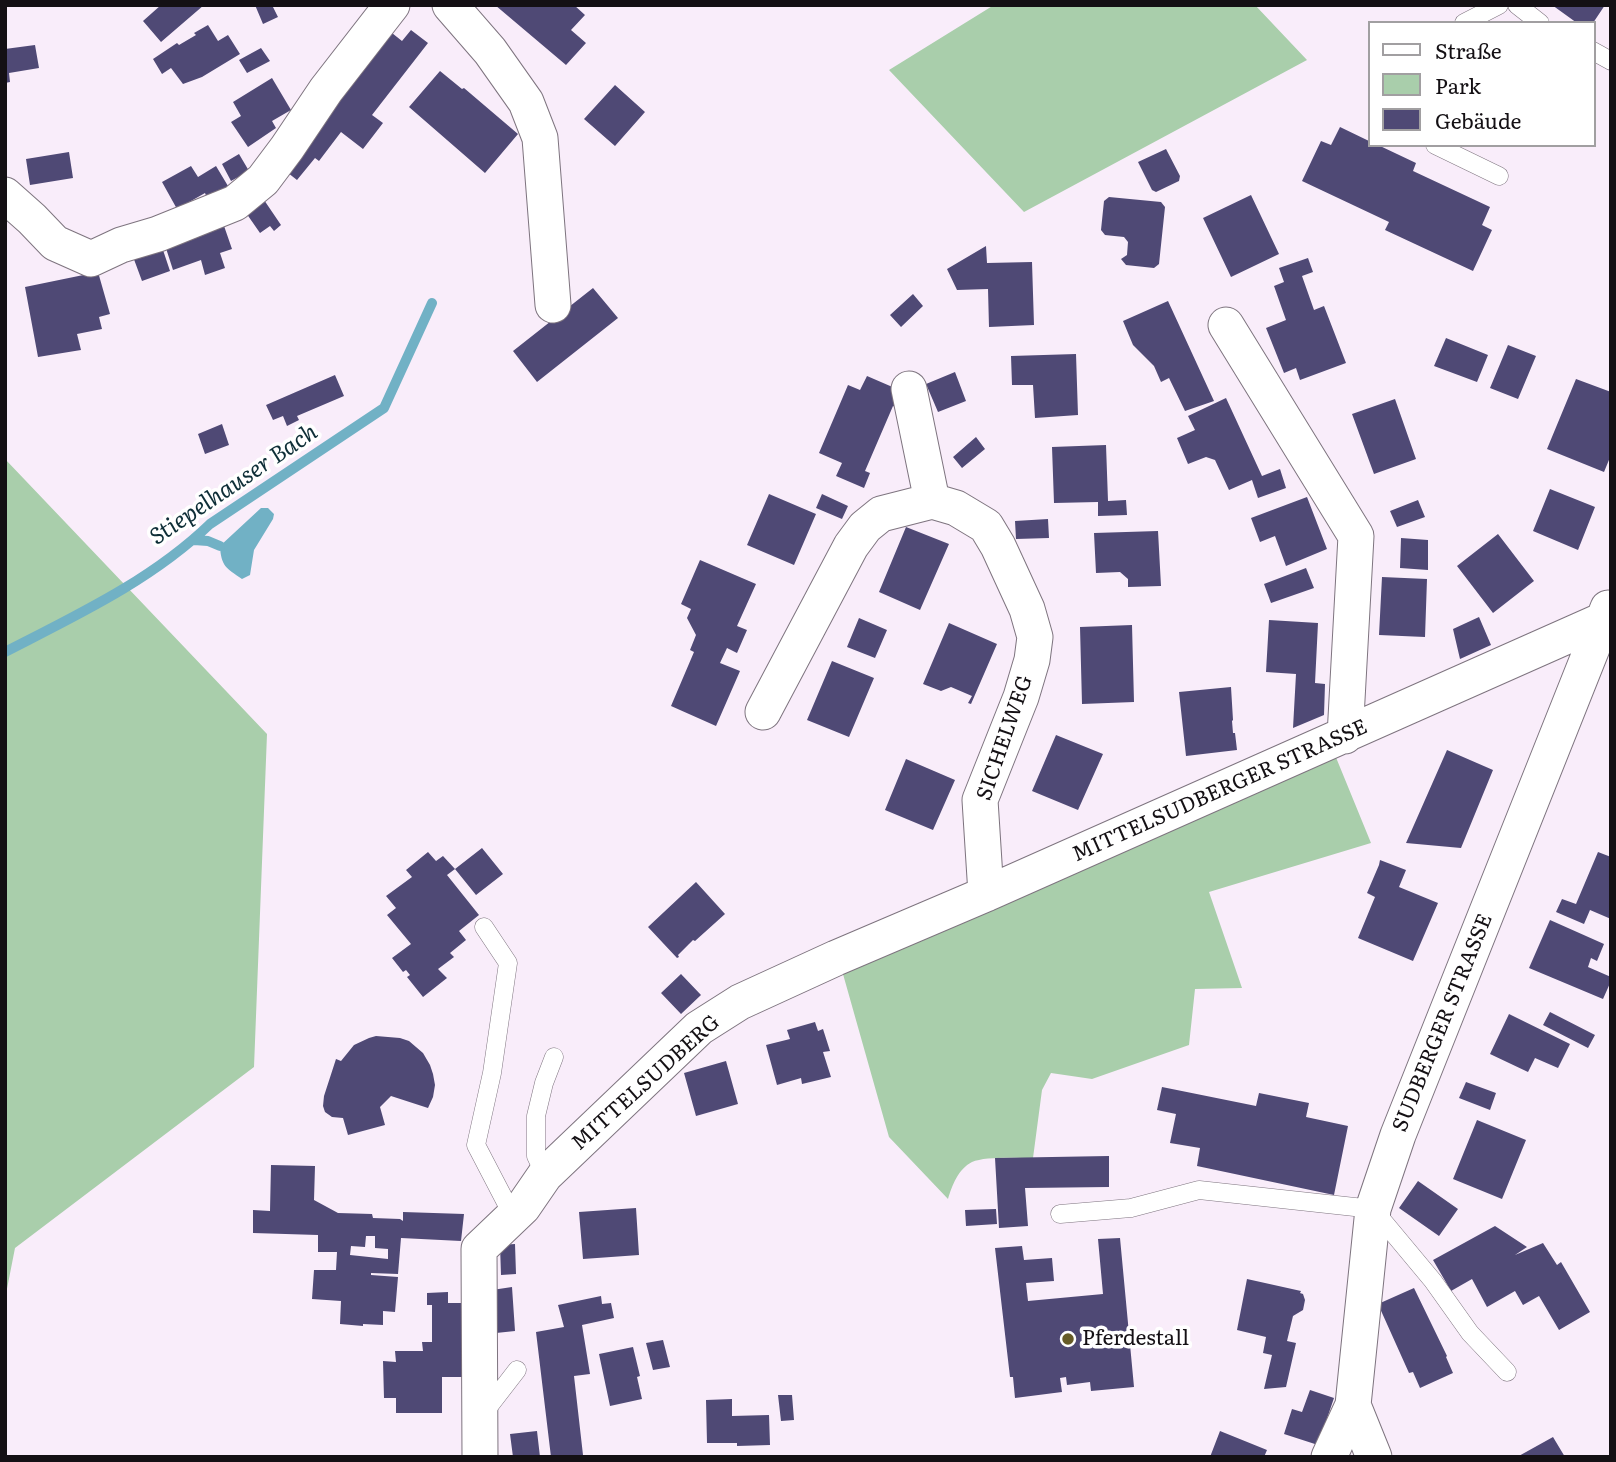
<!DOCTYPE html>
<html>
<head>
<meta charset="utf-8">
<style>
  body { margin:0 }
  #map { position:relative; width:1616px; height:1462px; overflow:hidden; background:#f9edfa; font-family:Literata,serif }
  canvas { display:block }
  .frame { position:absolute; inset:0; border:7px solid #141014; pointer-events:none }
  .legend { position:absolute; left:1368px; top:21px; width:228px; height:126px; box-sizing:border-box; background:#fff; border:2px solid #a19fa1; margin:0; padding:9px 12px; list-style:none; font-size:21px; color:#141014 }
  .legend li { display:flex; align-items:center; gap:14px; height:35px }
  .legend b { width:35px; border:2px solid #a19fa1 }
</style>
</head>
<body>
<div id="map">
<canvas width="1616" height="1462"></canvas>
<div class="frame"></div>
<ul class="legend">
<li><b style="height:9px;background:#fff"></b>Straße</li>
<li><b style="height:19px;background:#a9ceab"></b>Park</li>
<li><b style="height:19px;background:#4f4975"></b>Gebäude</li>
</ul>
</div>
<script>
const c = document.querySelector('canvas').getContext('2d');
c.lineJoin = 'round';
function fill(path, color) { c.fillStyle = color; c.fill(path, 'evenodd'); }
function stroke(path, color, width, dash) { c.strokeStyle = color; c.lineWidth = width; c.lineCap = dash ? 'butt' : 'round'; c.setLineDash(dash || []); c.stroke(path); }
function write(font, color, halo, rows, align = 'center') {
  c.font = font + ' Literata,serif'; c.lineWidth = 7; c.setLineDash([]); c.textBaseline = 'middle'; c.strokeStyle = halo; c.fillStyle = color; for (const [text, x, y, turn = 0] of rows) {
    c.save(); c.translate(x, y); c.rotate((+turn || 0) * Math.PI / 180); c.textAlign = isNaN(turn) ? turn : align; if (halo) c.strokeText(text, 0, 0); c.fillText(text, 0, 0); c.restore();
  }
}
fill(new Path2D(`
  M994,5H1255L1307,60L1024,212L889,70Z
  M5,459L267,734L254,1067L15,1248L5,1299Z
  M1335,755L1371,843L1209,892L1242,988L1195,989L1189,1045L1092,1079L1051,1073L1042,1090L1033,1158C1018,1158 985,1156 972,1162C958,1169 952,1186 948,1199L889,1137L841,967Z`), '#a9ceab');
fill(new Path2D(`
  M261,508H268L274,514L273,519L254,550L250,575L242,579C226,568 221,566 220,546Z`), '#71b1c5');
stroke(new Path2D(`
  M194,540L208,541L220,546
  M5,652C77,615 152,580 210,524L384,408L432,303`), '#71b1c5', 10);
fill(new Path2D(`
  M161,5H204L161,42L143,21Z
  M255,5H272L278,17L263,24Z
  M495,5H574L585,15L571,30L586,43L566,65Z
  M1552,5H1605L1593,23H1577Z
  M208,25L218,41L228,35L240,54L202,77L183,84L171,68L162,74L153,59L177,43L179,45L196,35L194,33Z
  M387,29L402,41L411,30L428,43L372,115L383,123L363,149L341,132L319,161L315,158L297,180L283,169Z
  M35,45L39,68L9,73L10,82L5,83V49Z
  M261,48L270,61L247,73L239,60Z
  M440,71L462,89L464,88L518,134L485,173L409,107Z
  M272,78L291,110L272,121L276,128L248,147L231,122L241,116L233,102Z
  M615,85L645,112L615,146L584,119Z
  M1340,127L1369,141V145H1378L1416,163L1413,171L1490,207L1482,225L1492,230L1473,271L1385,230L1389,222L1302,181L1321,141L1331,145Z
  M1166,149L1180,176L1179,181L1156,192L1152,190L1138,162Z
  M69,152L73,178L30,185L26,159Z
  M239,154L249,171L231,181L222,164Z
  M191,166L198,177L216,166L228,186L207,198L205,193L177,209L162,182Z
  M1251,195L1279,254L1231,277L1203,218Z
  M262,197L281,225L274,231L270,226L260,233L244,210Z
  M1109,197L1161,202L1165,207L1159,264L1154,268L1126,265L1121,259L1127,255L1128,242L1124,237L1105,235L1101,230L1104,201Z
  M223,223L232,249L220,253L225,268L205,275L201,260L173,270L164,242Z
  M161,244L170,271L142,281L132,254Z
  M986,246L987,263L1032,262L1034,325L989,327L988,289L957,290L947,269Z
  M1308,258L1313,272L1302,276L1314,310L1324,306L1346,363L1300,380L1296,368L1284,373L1266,328L1286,320L1274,286L1284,282L1279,268Z
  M98,272L110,314L99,317L102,329L77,334L81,350L38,357L25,287Z
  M593,288L618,318L537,382L513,351Z
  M913,294L923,306L901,327L890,315Z
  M1168,301L1214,401L1185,411L1169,378L1161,382L1154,366L1133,345L1123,321Z
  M1446,338L1488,355L1477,382L1434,366Z
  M1508,345L1536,356L1518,399L1490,388Z
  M1076,354L1078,415L1035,418L1033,385H1012L1011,356Z
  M955,372L966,401L938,412L926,384Z
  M335,375L344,396L297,416L299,420L287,426L283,416L273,420L266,405Z
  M867,376L904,392L897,408L893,406L865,471L870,473L864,488L836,476L842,463L819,453L848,385L860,390Z
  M1576,379L1611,392V455L1604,472L1547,449Z
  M1226,398L1262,476L1280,469L1286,488L1258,498L1252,480L1229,490L1215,460L1206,457L1188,464L1177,438L1195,430L1188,416Z
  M1395,399L1416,459L1374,474L1352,414Z
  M222,424L229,445L205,454L198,434Z
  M976,437L985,449L962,468L953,457Z
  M1106,445L1108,501L1126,500L1127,515L1098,516V502L1054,503L1052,447Z
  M1550,489L1595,507L1578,550L1533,531Z
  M769,494L816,514L794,565L747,545Z
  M822,494L848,506L842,519L816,508Z
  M1307,497L1327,549L1286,566L1275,536L1260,542L1251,518Z
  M1418,500L1425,517L1397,527L1390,511Z
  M1048,519L1049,538L1016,539L1015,521Z
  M906,527L949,544L920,610L879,592Z
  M1158,531L1161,586L1128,587V579L1120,572L1096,573L1094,533Z
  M1498,534L1534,581L1493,613L1457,566Z
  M1401,538L1428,540V570L1400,568Z
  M700,560L756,584L737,626L747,630L737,653L727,648L720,663L740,671L716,726L671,706L694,652L690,650L696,635L687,618L691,609L681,604Z
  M1306,568L1314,588L1271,603L1264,584Z
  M1382,577L1427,579L1425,637L1379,635Z
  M1479,617L1491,645L1460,659L1453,629Z
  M859,618L887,630L875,658L847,647Z
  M1269,620L1318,623L1315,683L1325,684L1324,715L1293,728L1296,674L1266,672Z
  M949,623L997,644L971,704L968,703L972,696L951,687L941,691L923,684Z
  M1132,625L1134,702L1082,704L1080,627Z
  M832,661L874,678L849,737L807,720Z
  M1231,687L1233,720L1232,721L1233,733H1235L1237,750L1186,756L1179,692Z
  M1056,735L1103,754L1078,810L1032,791Z
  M1447,750L1493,770L1461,848L1406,843Z
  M906,759L955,780L933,830L885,810Z
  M482,848L503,874L476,895L455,869Z
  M428,852L436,861L443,856L455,869L447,875L479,915L459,931L466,940L450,953L454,957L438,969L447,978L423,997L407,977L410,975L406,970L403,972L392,958L411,944L387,915L396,908L386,896L412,877L406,870Z
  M1598,852L1611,857V919L1590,910L1584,924L1556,912L1562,899L1576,904Z
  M1380,860L1406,870L1399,887L1438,903L1413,961L1358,938L1375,897L1367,893L1379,865Z
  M696,882L725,914L695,941L693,940L678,955L679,957L677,958L648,927Z
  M1550,920L1604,944L1597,961L1591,958L1588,967L1611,977V981L1603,999L1529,968Z
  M681,974L701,995L681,1014L661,993Z
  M1550,1012L1595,1035L1588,1048L1543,1025Z
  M1509,1014L1570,1044L1558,1068L1535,1058L1528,1072L1490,1054Z
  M815,1022L818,1031L823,1029L830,1051L823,1052L831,1077L802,1084L801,1078L777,1085L766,1045L790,1039L787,1030Z
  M376,1036L400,1038L409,1041L423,1053L430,1065L433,1074L435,1085L433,1097L428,1108L391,1096L380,1107L385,1125L348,1135L343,1118L332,1117L325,1112L323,1106L324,1096L336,1059L341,1061L354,1045L369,1038Z
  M726,1061L738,1104L696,1116L684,1073Z
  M1466,1082L1496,1093L1490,1110L1459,1098Z
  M1162,1087L1256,1106L1259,1093L1309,1103L1306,1117L1348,1126L1334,1195L1197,1166L1200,1148L1170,1143L1176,1114L1157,1110Z
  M1477,1120L1526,1140L1502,1199L1453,1179Z
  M1109,1156V1187L1025,1188L1028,1226L999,1228L995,1158Z
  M271,1165L315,1166L314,1200L338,1213L372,1214L373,1218L400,1219L403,1221V1212L464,1214L461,1241L401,1238L398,1274L371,1273V1275L398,1277L395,1312L383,1311V1325L363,1324V1326L340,1324L341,1301L312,1299L314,1270H336L337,1252H318V1235L253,1233V1210L270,1211ZM366,1236H375V1248L388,1249V1259L350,1255L351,1246L365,1247Z
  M1418,1181L1458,1209L1439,1236L1399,1208Z
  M636,1208L639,1255L583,1259L579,1212Z
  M996,1209L997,1224L966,1226L965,1210Z
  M1495,1226L1527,1247L1515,1255L1543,1243L1557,1265L1561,1262L1590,1312L1559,1330L1539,1296L1523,1305L1515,1291L1487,1307L1472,1279L1451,1291L1433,1260Z
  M1120,1238L1134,1387L1091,1391L1090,1382L1067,1385L1066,1377L1060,1378L1062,1392L1015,1398L1013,1377H1010L995,1248L1022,1246L1024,1260L1052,1258L1054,1281L1026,1283L1028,1301L1103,1294L1098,1239Z
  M515,1244L516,1274L501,1275L500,1245Z
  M1247,1279L1301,1291L1300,1293L1303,1294L1305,1300L1303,1310L1293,1316L1287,1341L1296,1343L1286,1387L1264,1389L1272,1355L1263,1353L1266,1337L1237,1330Z
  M512,1287L515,1331L496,1333L492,1290Z
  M1414,1288L1447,1356L1446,1357L1453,1373L1420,1388L1413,1372L1409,1373L1378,1304Z
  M448,1292V1303H465L467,1377H442V1413H396V1398H384L383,1361L396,1362L395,1351H423L422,1342H432V1305H427V1293Z
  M601,1296L602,1304L611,1303L614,1318L582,1325L590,1374L574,1376L583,1455L551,1457L536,1332L564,1327L558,1305Z
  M663,1340L670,1367L653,1370L646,1343Z
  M633,1347L640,1376L637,1377L642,1399L610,1406L599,1354Z
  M1310,1390L1334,1398L1318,1445L1284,1434L1292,1409L1302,1412Z
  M778,1395H792L794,1420L781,1421Z
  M732,1399V1416L769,1415L770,1445L737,1446V1443H707L706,1400Z
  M537,1431L540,1457H513L510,1434Z
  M1220,1431L1267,1450L1264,1457H1210Z
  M1553,1437L1565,1457H1517Z`), '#4f4975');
const lane = new Path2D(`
  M1517,5L1540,23
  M1464,23L1499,5
  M1593,51L1611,61
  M1435,145L1499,176
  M484,927L508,963L492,1073L476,1145L513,1216
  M545,1175L536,1156V1116L544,1083L554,1057
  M1060,1214L1131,1208L1199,1190L1373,1209L1433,1281L1470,1333L1507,1372
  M483,1414L517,1370`);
const street = new Path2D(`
  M450,5L490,51L526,102L540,138L553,305
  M5,195L32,219L55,243L91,259L121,245L158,234L235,203L263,180L287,148L326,90L392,5
  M1226,325L1356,536L1345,736
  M909,389L932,501
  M763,712L851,546L865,527L881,514L932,501L956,508L986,526L998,546L1027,609L1035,637L1032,660L1021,697L980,800L986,894
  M1353,1405L1374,1457
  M480,1457L479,1249L523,1207L545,1175L699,1028L740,1002L836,958L986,894L1603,620
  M1329,1457L1353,1405L1373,1209L1398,1135L1608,608`);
stroke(lane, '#7e747f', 19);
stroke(street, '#7e747f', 37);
stroke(lane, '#fff', 18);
stroke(street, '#fff', 35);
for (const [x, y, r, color] of [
  [1068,1339,7,"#665b27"]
]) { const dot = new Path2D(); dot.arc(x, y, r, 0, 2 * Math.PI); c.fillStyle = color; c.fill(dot); stroke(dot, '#fff', 2.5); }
write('21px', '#141014', '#fff', [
  ["SICHELWEG",1005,738,-71],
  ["MITTELSUDBERGER STRASSE",1220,791,-24],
  ["SUDBERGER STRASSE",1443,1023,-68],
  ["MITTELSUDBERG",646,1083,-42]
]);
write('21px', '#141014', '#fff', [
  ["Pferdestall",1082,1339]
], 'left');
write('italic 23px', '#0e2e37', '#fff', [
  ["Stiepelhauser Bach",234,485,-34]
]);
</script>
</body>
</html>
